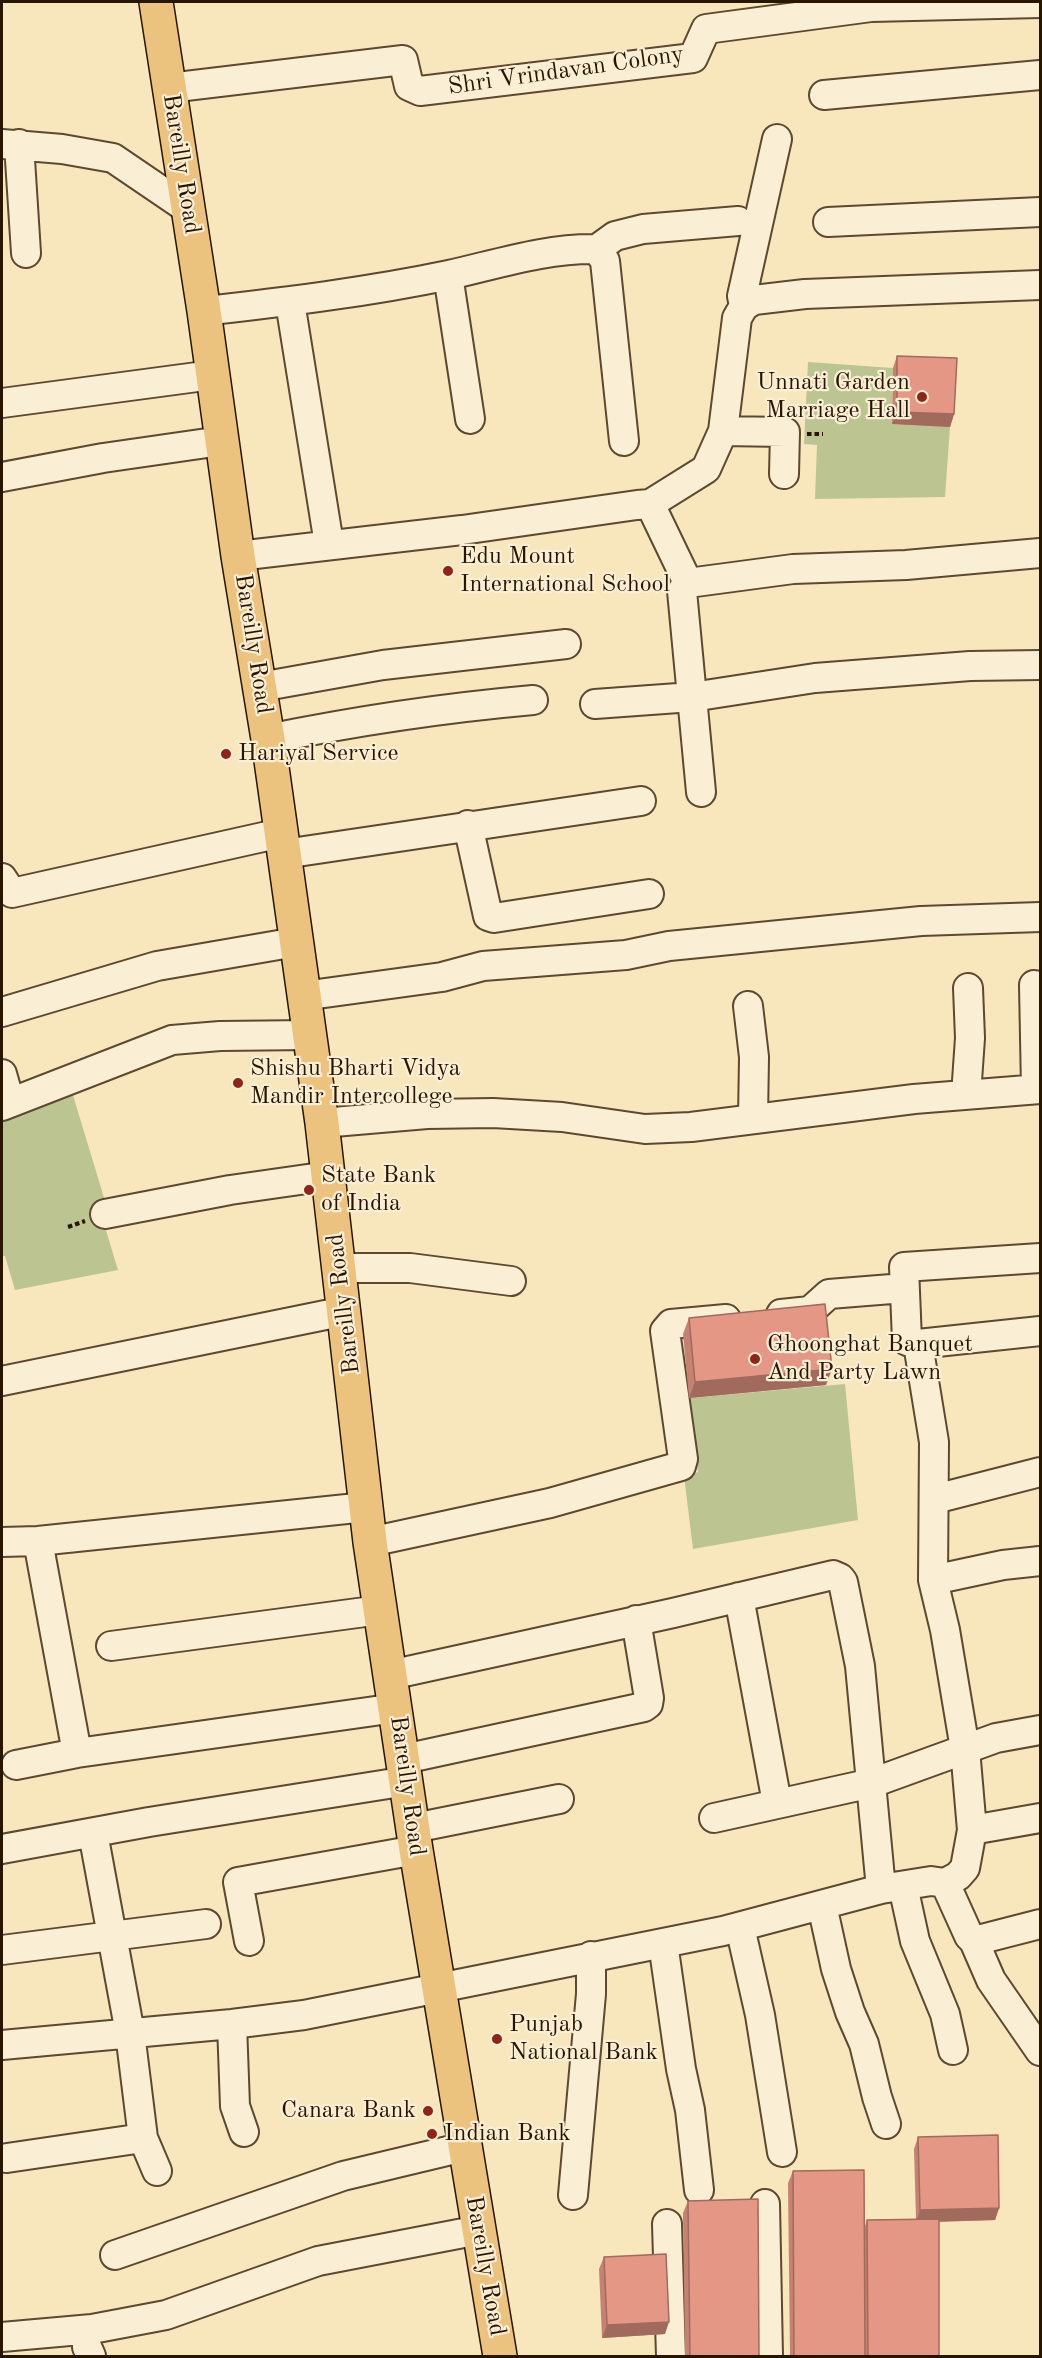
<!DOCTYPE html>
<html>
<head>
<meta charset="utf-8">
<style>
  body { margin:0 }
  #map { position:relative; width:1042px; height:2358px; overflow:hidden; background:#f8e6bd; font-family:"Old Standard TT",serif }
  canvas { display:block }
  .frame { position:absolute; inset:0; border:3px solid #281500; pointer-events:none }
</style>
</head>
<body>
<div id="map">
<canvas width="1042" height="2358"></canvas>
<div class="frame"></div>
</div>
<script>
const c = document.querySelector('canvas').getContext('2d');
c.lineJoin = 'round';
function fill(path, color) { c.fillStyle = color; c.fill(path, 'evenodd'); }
function stroke(path, color, width, dash) { c.strokeStyle = color; c.lineWidth = width; c.lineCap = dash ? 'butt' : 'round'; c.setLineDash(dash || []); c.stroke(path); }
function write(font, color, halo, rows, align = 'center') {
  c.font = font + ' "Old Standard TT",serif'; c.lineWidth = 4.5; c.setLineDash([]); c.textBaseline = 'middle'; c.strokeStyle = halo; c.fillStyle = color; for (const [text, x, y, turn = 0] of rows) {
    c.save(); c.translate(x, y); c.rotate((+turn || 0) * Math.PI / 180); c.textAlign = isNaN(turn) ? turn : align; if (halo) c.strokeText(text, 0, 0); c.fillText(text, 0, 0); c.restore();
  }
}
fill(new Path2D(`
  M808,362L893,368L892,424L950,427L945,497L815,499L817,445L804,444Z
  M72,1092L105,1201L98,1204L118,1270L15,1290L5,1256H2V1112Z
  M845,1384L858,1520L693,1549L684,1476L698,1472L689,1398Z`), '#bcc592');
const minor = new Path2D(`
  M169,88L403,60L409,86L420,91L693,58L706,29L871,7L1040,3
  M824,95L1040,75
  M2,144L62,149L113,158L188,209
  M19,144L26,253
  M828,222L1040,212
  M597,249L615,236L643,229L738,221
  M448,275L470,419
  M290,302L329,544
  M744,306L742,296L777,139
  M204,311C285,302 368,292 449,275C498,264 546,248 597,249L605,261L624,441
  M2,403L212,375
  M723,431L785,432L784,474
  M2,477L103,458L221,441
  M650,504L688,583
  M238,556L462,530L637,505L650,504L706,469L723,431L737,318L744,306L754,300L805,294L1040,285
  M260,687L383,665L566,644
  M595,704L692,697L815,678L970,666L1040,665
  M268,739C356,721 443,708 533,700
  M701,792L682,591L688,583L793,569L906,565L1040,553
  M468,825L488,916L494,918L649,894
  M284,854L641,801
  M2,878L12,893L281,833
  M1034,985L1036,1089
  M303,996L442,977L483,966L626,955L669,946L921,921L1040,917
  M748,1006L754,1057L753,1119
  M2,1012L157,966L296,942
  M2,1074L10,1102
  M966,1095L970,1038L968,988
  M2,1106L172,1040L220,1036L309,1035
  M322,1123L427,1114L493,1113L562,1117L645,1129L691,1127L914,1099L1040,1089
  M105,1214L230,1190L328,1176
  M340,1268H410L511,1281
  M781,1314L810,1311L829,1294L904,1288
  M918,1344L907,1341L904,1267L1040,1258
  M2,1381L345,1311
  M935,1499L1040,1472
  M38,1541L77,1753
  M2,1542L38,1541L366,1507
  M370,1542L550,1503L681,1466L683,1459L665,1331L671,1324L726,1319
  M933,1580L1003,1565L1040,1561
  M739,1597L777,1803
  M111,1646L380,1610
  M390,1675L673,1613L833,1575L840,1578L843,1582L860,1666L881,1889
  M404,1759L644,1707L648,1704L649,1698L636,1620
  M16,1765L77,1753L396,1708
  M714,1818L872,1783L996,1738L1040,1730
  M414,1828L559,1799
  M972,1830L1040,1818
  M93,1833L130,2033L143,2138L157,2171
  M2,1849L149,1822L407,1781
  M945,1883L958,1876L965,1868L972,1830L965,1749L945,1630L933,1580L934,1442L918,1344L1040,1331
  M903,1886L915,1941L945,2014L953,2050
  M822,1905L836,1969L850,2012L864,2044L877,2097L886,2124
  M740,1927L760,2015L782,2152
  M249,1941L238,1882L416,1850
  M974,1941L991,1980L1040,2051
  M663,1943L681,2069L690,2110L699,2190
  M2,1950L206,1924
  M232,2024L235,2106L244,2132
  M2,2045L232,2024L304,2015L723,1931L881,1889L931,1881L945,1883L969,1936L974,1941L1040,1924
  M7,2158L143,2138
  M573,2195L591,1994V1956
  M765,2204L768,2356
  M667,2224L671,2356
  M115,2255L343,2176L464,2147
  M2,2337L92,2329L166,2315L318,2261L479,2230
  M87,2347L91,2356`);
const highway = new Path2D(`
  M156,2L204,311L238,556L268,739L322,1123L370,1542L416,1850L500,2356`);
stroke(minor, '#5c492f', 32);
stroke(highway, '#281500', 36);
stroke(new Path2D(`
  M807,434H823
  M68,1227L85,1221`), '#281500', 4, [4.5, 3]);
stroke(minor, '#faefd4', 28);
stroke(highway, '#ecc37e', 33);
fill(new Path2D(`
  M897,356L954,414L950,427L892,424L893,368Z
  M689,1318L826,1385L689,1398L683,1334Z
  M918,2137L999,2208L995,2220L939,2222V2356H790L788,2183L793,2171L864,2229L867,2220L916,2219L914,2149Z
  M688,2201L759,2356H685L683,2213Z
  M604,2257L665,2334L602,2338L599,2269Z`), '#c58272');
fill(new Path2D(`
  M897,412L954,414L950,427L892,424Z
  M832,1369L826,1385L689,1398L695,1382Z
  M999,2208L995,2220L916,2222L920,2210Z
  M669,2322L665,2334L602,2338L607,2325Z`), '#a06a5d');
const building = new Path2D(`
  M897,356L957,358L954,414L897,412Z
  M825,1304L832,1369L695,1382L689,1318Z
  M998,2135L999,2208L920,2210L918,2137Z
  M864,2170L865,2356H794L793,2171Z
  M758,2199L759,2356H690L688,2201Z
  M939,2219V2356H868L867,2220Z
  M666,2254L669,2322L607,2325L604,2257Z`);
fill(building, '#e59785');
stroke(building, '#a06a5d', 1.5);
for (const [x, y, r, color] of [
  [922,397,6,"#8f2418"],
  [448,571,6,"#8f2418"],
  [226,754,6,"#8f2418"],
  [238,1083,6,"#8f2418"],
  [309,1190,6,"#8f2418"],
  [755,1359,6,"#8f2418"],
  [497,2039,6,"#8f2418"],
  [428,2111,6,"#8f2418"],
  [432,2134,6,"#8f2418"]
]) { const dot = new Path2D(); dot.arc(x, y, r, 0, 2 * Math.PI); c.fillStyle = color; c.fill(dot); stroke(dot, '#faefd4', 2); }
write('24px', '#281500', '#faefd4', [
  ["Shri Vrindavan Colony",566,71,-8],
  ["Bareilly Road",181,164,81],
  ["Bareilly Road",253,644,81],
  ["Bareilly Road",344,1304,-97],
  ["Bareilly Road",407,1786,82],
  ["Bareilly Road",485,2266,80]
]);
write('24px', '#281500', '#faefd4', [
  ["Unnati Garden",910,383,"right"],
  ["Marriage Hall",910,411,"right"],
  ["Edu Mount",460,557],
  ["International School",460,585],
  ["Hariyal Service",238,754],
  ["Shishu Bharti Vidya",250,1069],
  ["Mandir Intercollege",250,1097],
  ["State Bank",321,1176],
  ["of India",321,1204],
  ["Ghoonghat Banquet",767,1345],
  ["And Party Lawn",767,1373],
  ["Punjab",509,2025],
  ["National Bank",509,2053],
  ["Canara Bank",416,2111,"right"],
  ["Indian Bank",444,2134]
], 'left');
</script>
</body>
</html>
